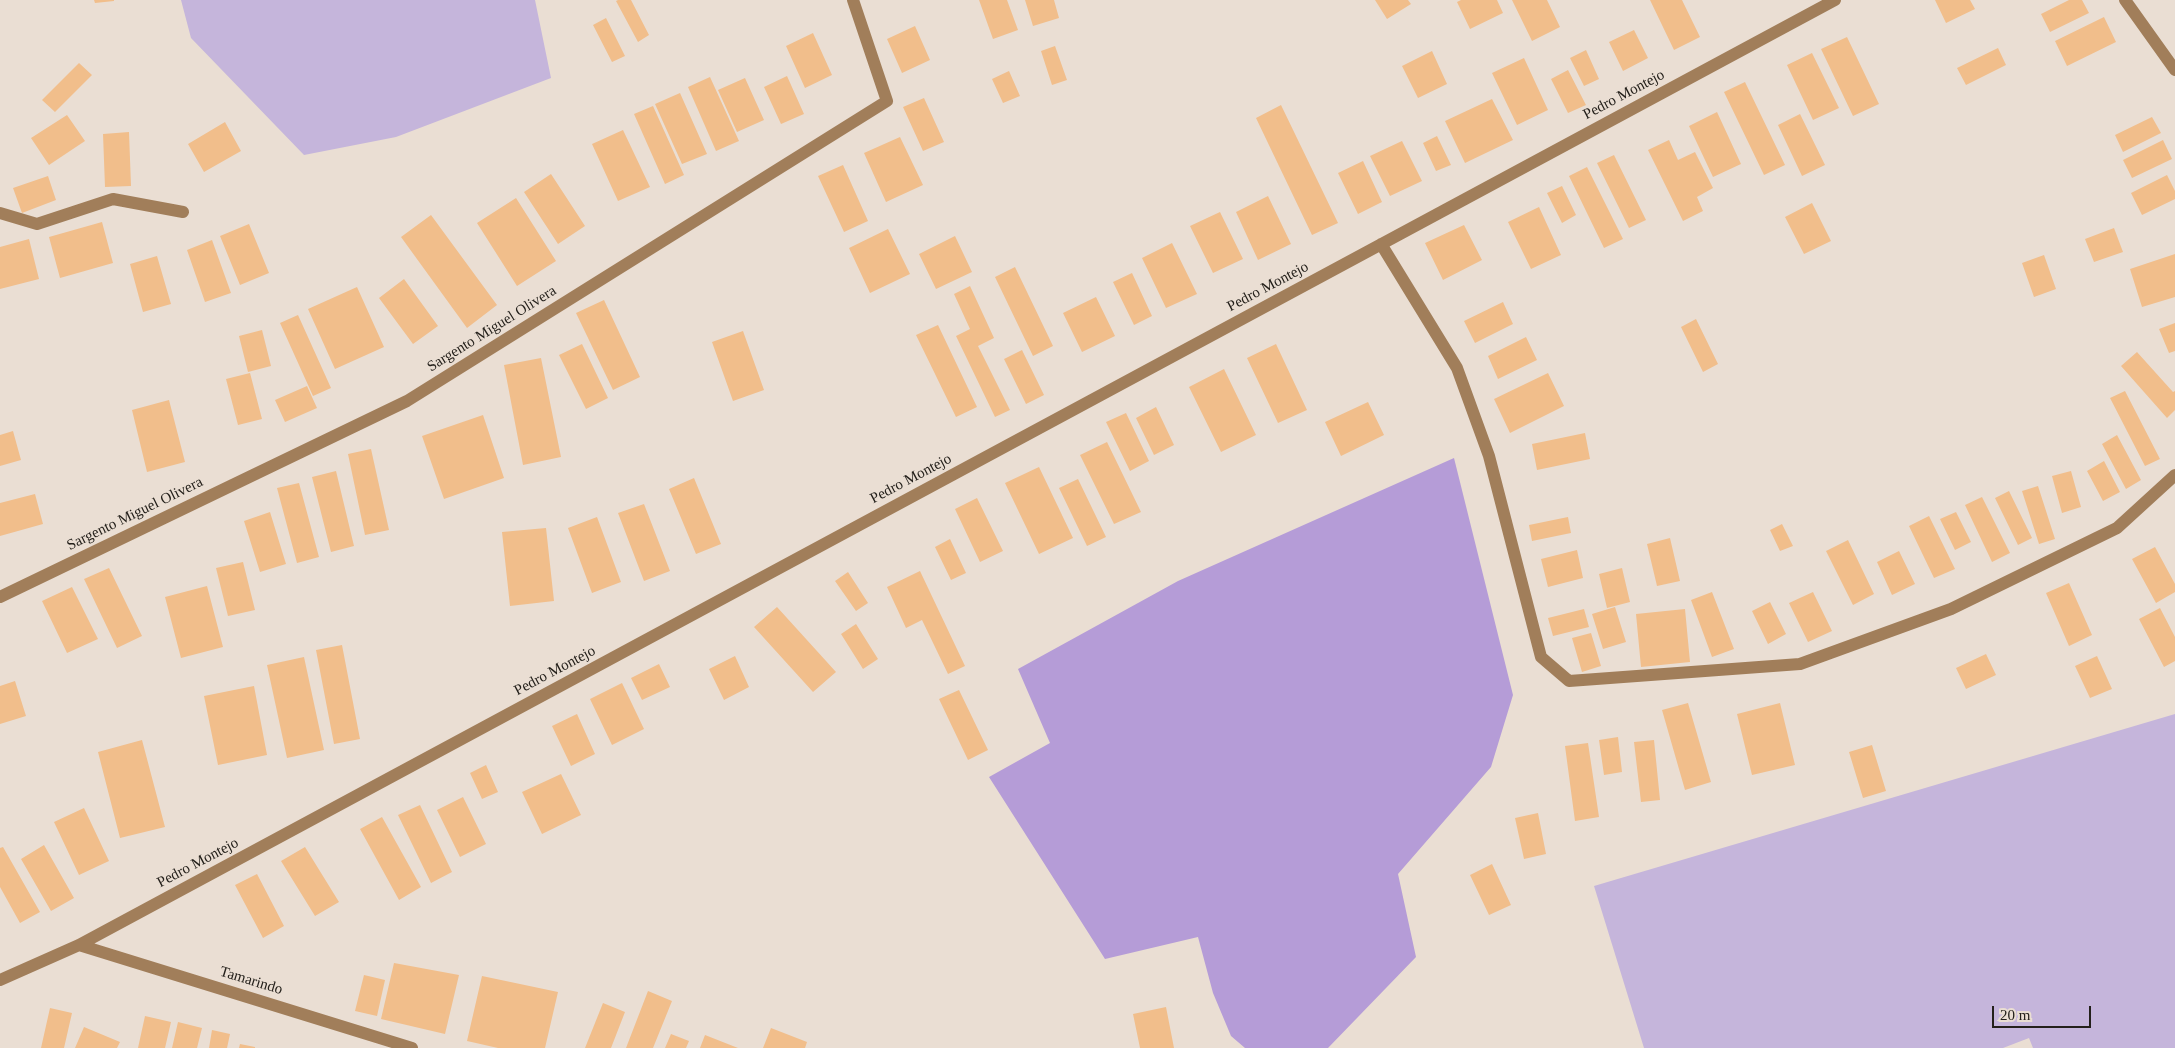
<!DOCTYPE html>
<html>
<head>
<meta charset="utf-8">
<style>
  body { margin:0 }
  #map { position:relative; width:2175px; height:1048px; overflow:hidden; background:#eaded3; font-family:Georgia,serif }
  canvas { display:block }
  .scale { position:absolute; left:1992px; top:1006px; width:99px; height:22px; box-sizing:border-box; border:2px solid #24201b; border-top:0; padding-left:6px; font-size:15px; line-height:18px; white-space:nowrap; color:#24201b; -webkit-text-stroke:4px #eaded3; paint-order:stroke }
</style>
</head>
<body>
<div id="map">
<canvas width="2175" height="1048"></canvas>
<div class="scale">20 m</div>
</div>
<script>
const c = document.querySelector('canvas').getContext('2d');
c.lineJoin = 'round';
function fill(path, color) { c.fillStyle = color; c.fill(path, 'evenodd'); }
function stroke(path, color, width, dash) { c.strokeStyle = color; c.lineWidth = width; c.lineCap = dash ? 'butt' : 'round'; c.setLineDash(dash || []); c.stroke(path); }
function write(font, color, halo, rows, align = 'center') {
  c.font = font + ' Georgia,serif'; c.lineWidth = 4; c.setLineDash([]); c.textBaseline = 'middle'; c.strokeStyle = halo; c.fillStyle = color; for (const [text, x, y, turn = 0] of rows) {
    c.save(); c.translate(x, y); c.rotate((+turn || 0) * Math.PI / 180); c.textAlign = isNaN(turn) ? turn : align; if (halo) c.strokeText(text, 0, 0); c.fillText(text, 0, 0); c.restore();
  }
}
fill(new Path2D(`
  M181,0H535L551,78L396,137L304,155L191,38Z
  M2175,714V1048H2033L2029,1038L2003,1048H1644L1594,886Z`), '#c5b5db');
fill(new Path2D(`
  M1454,458L1513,695L1491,767L1398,874L1416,957L1328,1048H1245L1231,1036L1213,993L1198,937L1105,959L989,777L1050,743L1018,669L1178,581Z`), '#b59cd7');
fill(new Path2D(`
  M94,0H114V1L95,3Z
  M618,0H631L649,35L638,42L616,1Z
  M979,0H1007L1018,30L993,39Z
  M1025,0H1054L1059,18L1033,26Z
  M1375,0H1408L1411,4L1387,19Z
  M1461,0H1497L1503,13L1470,29L1457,2Z
  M1512,0H1547L1560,27L1532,41Z
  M1650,0H1682L1700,37L1674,50Z
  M1935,0H1970L1975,9L1946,23Z
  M2069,0H2082L2089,13L2050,32L2041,14Z
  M2104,17L2116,42L2067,66L2055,41Z
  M606,18L625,56L612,62L593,25Z
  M915,26L930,60L902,73L887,39Z
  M1634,30L1648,58L1623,71L1609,42Z
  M813,33L832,75L805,88L786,46Z
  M1847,37L1879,104L1853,116L1821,49Z
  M1055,46L1067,80L1052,85L1041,51Z
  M1998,48L2006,65L1966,85L1957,68Z
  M1586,50L1599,79L1584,86L1570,58Z
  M1432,51L1447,84L1418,98L1402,66Z
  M1812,53L1839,108L1813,120L1787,65Z
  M1524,58L1548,110L1517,125L1492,73Z
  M79,63L92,75L55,112L42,100Z
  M1568,70L1586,105L1568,113L1551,79Z
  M1009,71L1020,96L1003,103L992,79Z
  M787,76L804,114L781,124L764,87Z
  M710,77L739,141L716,151L688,87Z
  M745,78L764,120L737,132L718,90Z
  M1745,82L1785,165L1764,175L1724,92Z
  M680,93L707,154L682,164L655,104Z
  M924,98L944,142L923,151L903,107Z
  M1492,99L1513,140L1465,163L1445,121Z
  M1281,105L1338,223L1312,235L1256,118Z
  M653,106L684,175L665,184L634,114Z
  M1717,112L1741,164L1713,177L1689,126Z
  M1800,114L1825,165L1802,176L1778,125Z
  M67,115L85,141L49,165L31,138Z
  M2152,117L2161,133L2123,152L2115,135Z
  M225,122L241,151L204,172L188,144Z
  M623,130L650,187L618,201L592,144Z
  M129,132L131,186L105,187L103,134Z
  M1437,136L1451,165L1436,171L1423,143Z
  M900,137L923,185L886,202L864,153Z
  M1669,140L1678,160L1695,152L1713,188L1697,197L1703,211L1683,221L1648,150Z
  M2163,140L2172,159L2132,178L2123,160Z
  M1402,141L1422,181L1390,196L1370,156Z
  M1614,155L1646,220L1629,228L1597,163Z
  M1363,161L1382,202L1358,214L1338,173Z
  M843,165L868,221L844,232L818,176Z
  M1587,167L1623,239L1604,248L1569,176Z
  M551,174L585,226L558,244L524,192Z
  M2167,175L2175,191V199L2142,215L2131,193Z
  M48,176L56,200L22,213L13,188Z
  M1562,186L1576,215L1562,223L1547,193Z
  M1268,196L1291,244L1258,260L1236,212Z
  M516,198L556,261L517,286L477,223Z
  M1812,203L1831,241L1804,254L1785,217Z
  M1539,207L1561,255L1531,269L1508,222Z
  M1220,212L1243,259L1213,273L1190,226Z
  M431,215L497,305L467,328L401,237Z
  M102,222L113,263L60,278L49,237Z
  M249,224L269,273L240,285L220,236Z
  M1464,225L1482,260L1443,280L1425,243Z
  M2114,228L2123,252L2094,262L2085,239Z
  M888,229L910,274L870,293L849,248Z
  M955,236L972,272L936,289L919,254Z
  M29,239L39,279L0,289V247Z
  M212,240L231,293L205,302L187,250Z
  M1172,243L1197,294L1166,308L1142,258Z
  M2175,254V297L2142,307L2130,269Z
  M2044,255L2056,289L2034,297L2022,263Z
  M157,256L171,304L143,312L130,264Z
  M1015,267L1053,346L1033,356L995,277Z
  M1132,273L1152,316L1134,325L1113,282Z
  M404,279L438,326L413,344L379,298Z
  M970,286L994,338L978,346L1010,410L995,417L956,336L970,329L954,294Z
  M357,287L384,347L335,369L308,309Z
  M1096,297L1115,336L1082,352L1063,313Z
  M604,300L640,377L613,390L576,313Z
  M1503,302L1513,324L1475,343L1464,321Z
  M298,315L331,388L313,396L280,323Z
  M1696,319L1718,364L1703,372L1681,327Z
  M2175,323V351L2169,353L2159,329Z
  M938,325L977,407L956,417L916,335Z
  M262,330L271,366L248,372L239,336Z
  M743,331L764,390L733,401L712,342Z
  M1526,337L1537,360L1498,379L1488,356Z
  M582,344L608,398L586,409L559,355Z
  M1276,344L1307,410L1278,423L1247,358Z
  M1022,350L1044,395L1026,404L1004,359Z
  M2137,352L2173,392L2175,391V410L2167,418L2121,366Z
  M541,358L561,457L523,465L504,365Z
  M1224,369L1256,435L1221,452L1189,387Z
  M250,373L262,419L238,425L226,379Z
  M1548,373L1564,406L1510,433L1494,399Z
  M307,386L317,408L285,422L275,400Z
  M2125,391L2160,459L2145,466L2110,398Z
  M169,400L185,462L147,472L132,410Z
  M1368,402L1384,435L1341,456L1325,422Z
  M1156,407L1174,445L1154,455L1136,418Z
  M1126,413L1149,461L1130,471L1106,422Z
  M483,415L504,478L444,499L422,436Z
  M13,431L21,460L0,466V435Z
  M1585,433L1590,459L1537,470L1532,444Z
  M2117,435L2141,480L2126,489L2102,444Z
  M1107,442L1141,512L1114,524L1080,455Z
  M371,449L389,530L365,535L348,454Z
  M2104,461L2120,492L2103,501L2087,471Z
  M1039,467L1073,538L1039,554L1005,483Z
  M336,471L354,546L331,552L312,477Z
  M2071,471L2081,507L2062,513L2052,476Z
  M694,478L721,544L696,554L669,489Z
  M1078,479L1106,537L1087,546L1059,488Z
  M299,483L319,557L297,563L277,488Z
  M2038,486L2055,539L2039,544L2022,491Z
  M2009,491L2032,538L2018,545L1995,498Z
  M35,494L43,524L0,536V503Z
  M1982,497L2010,553L1992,562L1965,505Z
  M977,498L1003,551L980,562L955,509Z
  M644,504L670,571L644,581L618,513Z
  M270,512L286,564L260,572L244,521Z
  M1956,512L1971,542L1955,550L1940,519Z
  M1929,516L1955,569L1934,578L1909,526Z
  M597,517L621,582L592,593L568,528Z
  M1568,517L1571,533L1532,541L1529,525Z
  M1782,524L1793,546L1780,551L1770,530Z
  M546,528L554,601L510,606L502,532Z
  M1670,538L1680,581L1657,586L1647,544Z
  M950,539L966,573L951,580L935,547Z
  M1848,540L1874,594L1853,605L1826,551Z
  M2155,547L2175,584V592L2156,603L2132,559Z
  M1577,550L1583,578L1548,587L1541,559Z
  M1899,551L1915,584L1892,595L1877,562Z
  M243,562L255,610L228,616L216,568Z
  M109,568L142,636L117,648L84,579Z
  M1622,568L1630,602L1607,608L1599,574Z
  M920,571L965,666L948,674L922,620L906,628L887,587Z
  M848,572L868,603L856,611L835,581Z
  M2069,583L2092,635L2069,646L2046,593Z
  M207,586L223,647L181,658L165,597Z
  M72,587L98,639L67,653L42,601Z
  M1712,592L1734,649L1712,657L1691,600Z
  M1813,592L1832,631L1808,642L1789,603Z
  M1770,602L1786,634L1768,644L1752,611Z
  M777,607L836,672L813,692L754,627Z
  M1615,607L1626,642L1603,649L1592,614Z
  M2160,608L2175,637V661L2164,667L2139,619Z
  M1584,609L1589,627L1553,636L1548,618Z
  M1685,609L1690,662L1641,667L1636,614Z
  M856,624L878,659L863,669L841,634Z
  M1591,633L1601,666L1582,672L1572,638Z
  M342,645L360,739L334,744L316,650Z
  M1986,654L1996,675L1966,689L1956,668Z
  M735,656L749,687L724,700L709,669Z
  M2097,656L2112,689L2090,698L2075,666Z
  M304,657L324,750L287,758L267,665Z
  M659,664L670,687L642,700L631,678Z
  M15,681L26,716L0,724V686Z
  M622,683L644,729L612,745L590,699Z
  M254,686L267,755L218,765L204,696Z
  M959,690L988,750L968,760L939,699Z
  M1688,703L1711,782L1685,790L1662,710Z
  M1780,703L1795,765L1752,775L1737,714Z
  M577,714L595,754L571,766L552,726Z
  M1618,737L1622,772L1604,775L1599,740Z
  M142,740L165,827L120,838L98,752Z
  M1654,740L1660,800L1641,802L1634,742Z
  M1588,743L1599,817L1575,821L1565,746Z
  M1872,745L1886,791L1863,798L1849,752Z
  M486,765L498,792L482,799L470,773Z
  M561,774L581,815L542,834L522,792Z
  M463,797L486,844L460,857L437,810Z
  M420,805L452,872L431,883L398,815Z
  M84,808L109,861L79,875L54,822Z
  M1538,813L1546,854L1524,859L1515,818Z
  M382,817L421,887L399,900L360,829Z
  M44,845L74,898L51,911L21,859Z
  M3,847L40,912L20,923L0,887V848Z
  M305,847L339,902L315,916L281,861Z
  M1492,864L1511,905L1489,915L1470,875Z
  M257,874L284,926L263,938L235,885Z
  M394,963L459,975L445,1034L381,1019Z
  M364,975L385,980L377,1016L355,1011Z
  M482,976L558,992L545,1048H498L467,1041Z
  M648,991L672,1001L653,1048H626Z
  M603,1003L625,1012L611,1048H585Z
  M1166,1007L1174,1048H1140L1133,1014Z
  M50,1008L72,1013L64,1048H41Z
  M145,1016L171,1022L165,1048H138Z
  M178,1022L202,1028L197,1048H172Z
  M84,1027L120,1042L117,1048H75Z
  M771,1028L807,1042L805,1048H763Z
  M212,1030L230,1034L227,1048H209Z
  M671,1034L689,1041L686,1048H665Z
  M705,1035L738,1048H700Z
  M240,1044L255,1047V1048H239Z`), '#f1be8b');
stroke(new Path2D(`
  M2125,0L2175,70
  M0,213L37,224L113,199L183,212
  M1381,244L1457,368L1489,456L1541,657L1569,681L1800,664L1951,609L2117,528L2175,475
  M0,597L407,401L887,101L853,0
  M79,945L412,1048
  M0,980L79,945L1835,0`), '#a17e5a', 12);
write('15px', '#24201b', '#eaded3', [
  ["Pedro Montejo",1624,95,-28],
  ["Pedro Montejo",1268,287,-28],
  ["Sargento Miguel Olivera",492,329,-32],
  ["Pedro Montejo",911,479,-28],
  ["Sargento Miguel Olivera",135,514,-26],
  ["Pedro Montejo",555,671,-28],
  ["Pedro Montejo",198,863,-28],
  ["Tamarindo",251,981,17]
]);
</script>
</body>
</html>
